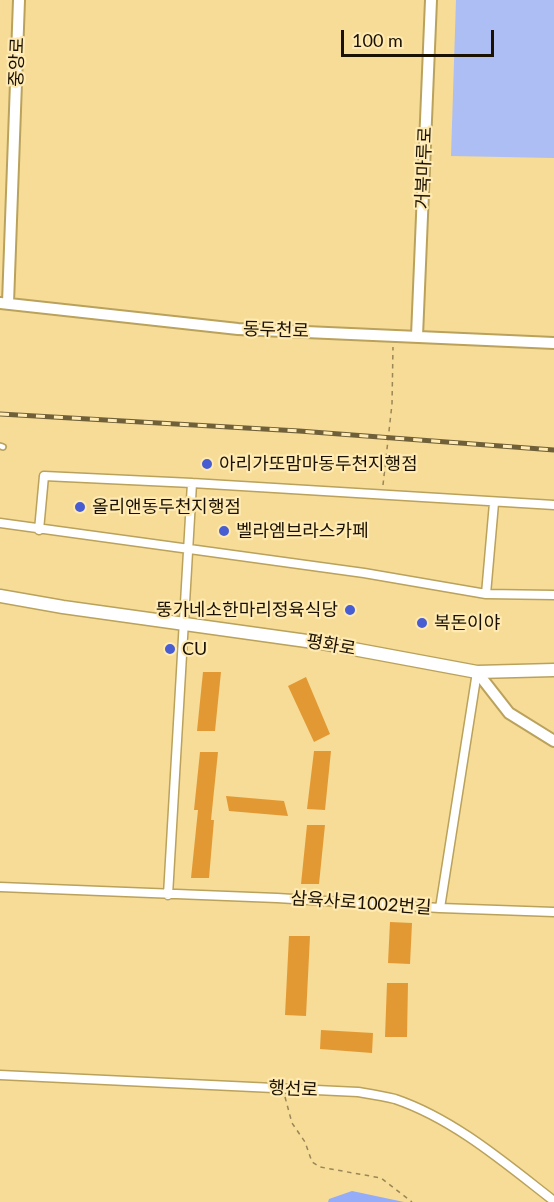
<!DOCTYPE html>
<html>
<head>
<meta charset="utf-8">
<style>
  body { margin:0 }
  #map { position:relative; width:554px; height:1202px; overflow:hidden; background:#f6dc96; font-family:Lato,sans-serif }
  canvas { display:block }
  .scale { position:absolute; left:341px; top:30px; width:153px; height:27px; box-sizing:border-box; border:3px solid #1b1100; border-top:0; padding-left:8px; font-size:18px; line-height:21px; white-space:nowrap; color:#1b1100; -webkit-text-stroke:4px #feeab2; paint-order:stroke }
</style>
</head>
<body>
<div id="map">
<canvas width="554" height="1202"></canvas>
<div class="scale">100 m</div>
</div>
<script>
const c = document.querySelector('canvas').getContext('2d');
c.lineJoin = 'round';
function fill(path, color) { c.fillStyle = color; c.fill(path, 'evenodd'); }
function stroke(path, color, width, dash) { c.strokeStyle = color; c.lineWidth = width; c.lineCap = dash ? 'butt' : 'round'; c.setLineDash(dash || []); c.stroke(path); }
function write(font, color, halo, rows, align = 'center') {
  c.font = font + ' Lato,"Noto Sans KR",sans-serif'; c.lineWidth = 4.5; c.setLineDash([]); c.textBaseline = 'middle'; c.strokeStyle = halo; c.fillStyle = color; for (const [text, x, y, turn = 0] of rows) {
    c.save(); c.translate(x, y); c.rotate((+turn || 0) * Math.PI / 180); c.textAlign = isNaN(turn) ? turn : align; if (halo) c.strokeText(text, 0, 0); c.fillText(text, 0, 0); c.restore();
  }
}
fill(new Path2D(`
  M456,0H554V158L451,156Z`), '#adbef4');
fill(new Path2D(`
  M352,1191L404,1202H328L329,1199Z`), '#95acf8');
fill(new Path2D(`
  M203,672H221L215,731H197Z
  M306,677L330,734L314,742L288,686Z
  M314,751H331L325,810L307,809Z
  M200,752H218L211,820H214L209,878H191L198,810H194Z
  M226,796L284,801L288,816L229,811Z
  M307,825H325L319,884H301Z
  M390,922L412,923L410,964L388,963Z
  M289,936H310L306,1016L285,1015Z
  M387,983H408L407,1037H385Z
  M321,1030L373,1033L372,1053L320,1049Z`), '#e29934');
const service = new Path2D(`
  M0,446L3,447`);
const minor = new Path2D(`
  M0,523L364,573L486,594L554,595
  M39,530L44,476L192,483L554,505
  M486,594L494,503
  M0,887L277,898L440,908L554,912
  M168,895L192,483
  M440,908L477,672
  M0,1075L358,1092C370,1094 383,1096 395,1099C454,1119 505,1163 554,1201`);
const tertiary = new Path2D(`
  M0,303L238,329L554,343
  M8,303L19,0
  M417,336L431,0
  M477,672L509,713L554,741`);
const secondary = new Path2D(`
  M0,596L63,607L321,643L477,672L554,670`);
stroke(service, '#baa25c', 8);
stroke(minor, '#baa25c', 11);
stroke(tertiary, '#baa25c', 14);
stroke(secondary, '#baa25c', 15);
stroke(new Path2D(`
  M383,485L392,404L393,347
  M285,1097L292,1123L305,1142L312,1162L320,1167L381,1178L412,1202`), '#9a8657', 1.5, [4.5, 4.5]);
stroke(service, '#fff', 4.5);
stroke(minor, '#fff', 8);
stroke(tertiary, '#fff', 10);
stroke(secondary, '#fff', 12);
const rail = new Path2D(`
  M0,414L299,431L554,450`);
stroke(rail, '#70603a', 5);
stroke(rail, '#feeab2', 3, [9]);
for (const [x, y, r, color] of [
  [207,464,6,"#475dd1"],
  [80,507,6,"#475dd1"],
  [224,531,6,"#475dd1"],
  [350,610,6,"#475dd1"],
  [422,623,6,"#475dd1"],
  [170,649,6,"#475dd1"]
]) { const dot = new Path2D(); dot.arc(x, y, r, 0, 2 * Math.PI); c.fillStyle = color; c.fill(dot); stroke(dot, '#feeab2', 2); }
write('18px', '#1b1100', '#feeab2', [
  ["중앙로",17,62,-88],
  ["거북마루로",424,168,-88],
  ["동두천로",276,330,2],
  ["평화로",331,645,10],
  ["삼육사로1002번길",361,903,4],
  ["행선로",293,1089,3]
]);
write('18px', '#1b1100', '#feeab2', [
  ["아리가또맘마동두천지행점",219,464],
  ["올리앤동두천지행점",92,507],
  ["벨라엠브라스카페",236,531],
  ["뚱가네소한마리정육식당",338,610,"right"],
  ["복돈이야",434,623],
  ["CU",182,649]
], 'left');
</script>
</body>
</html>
